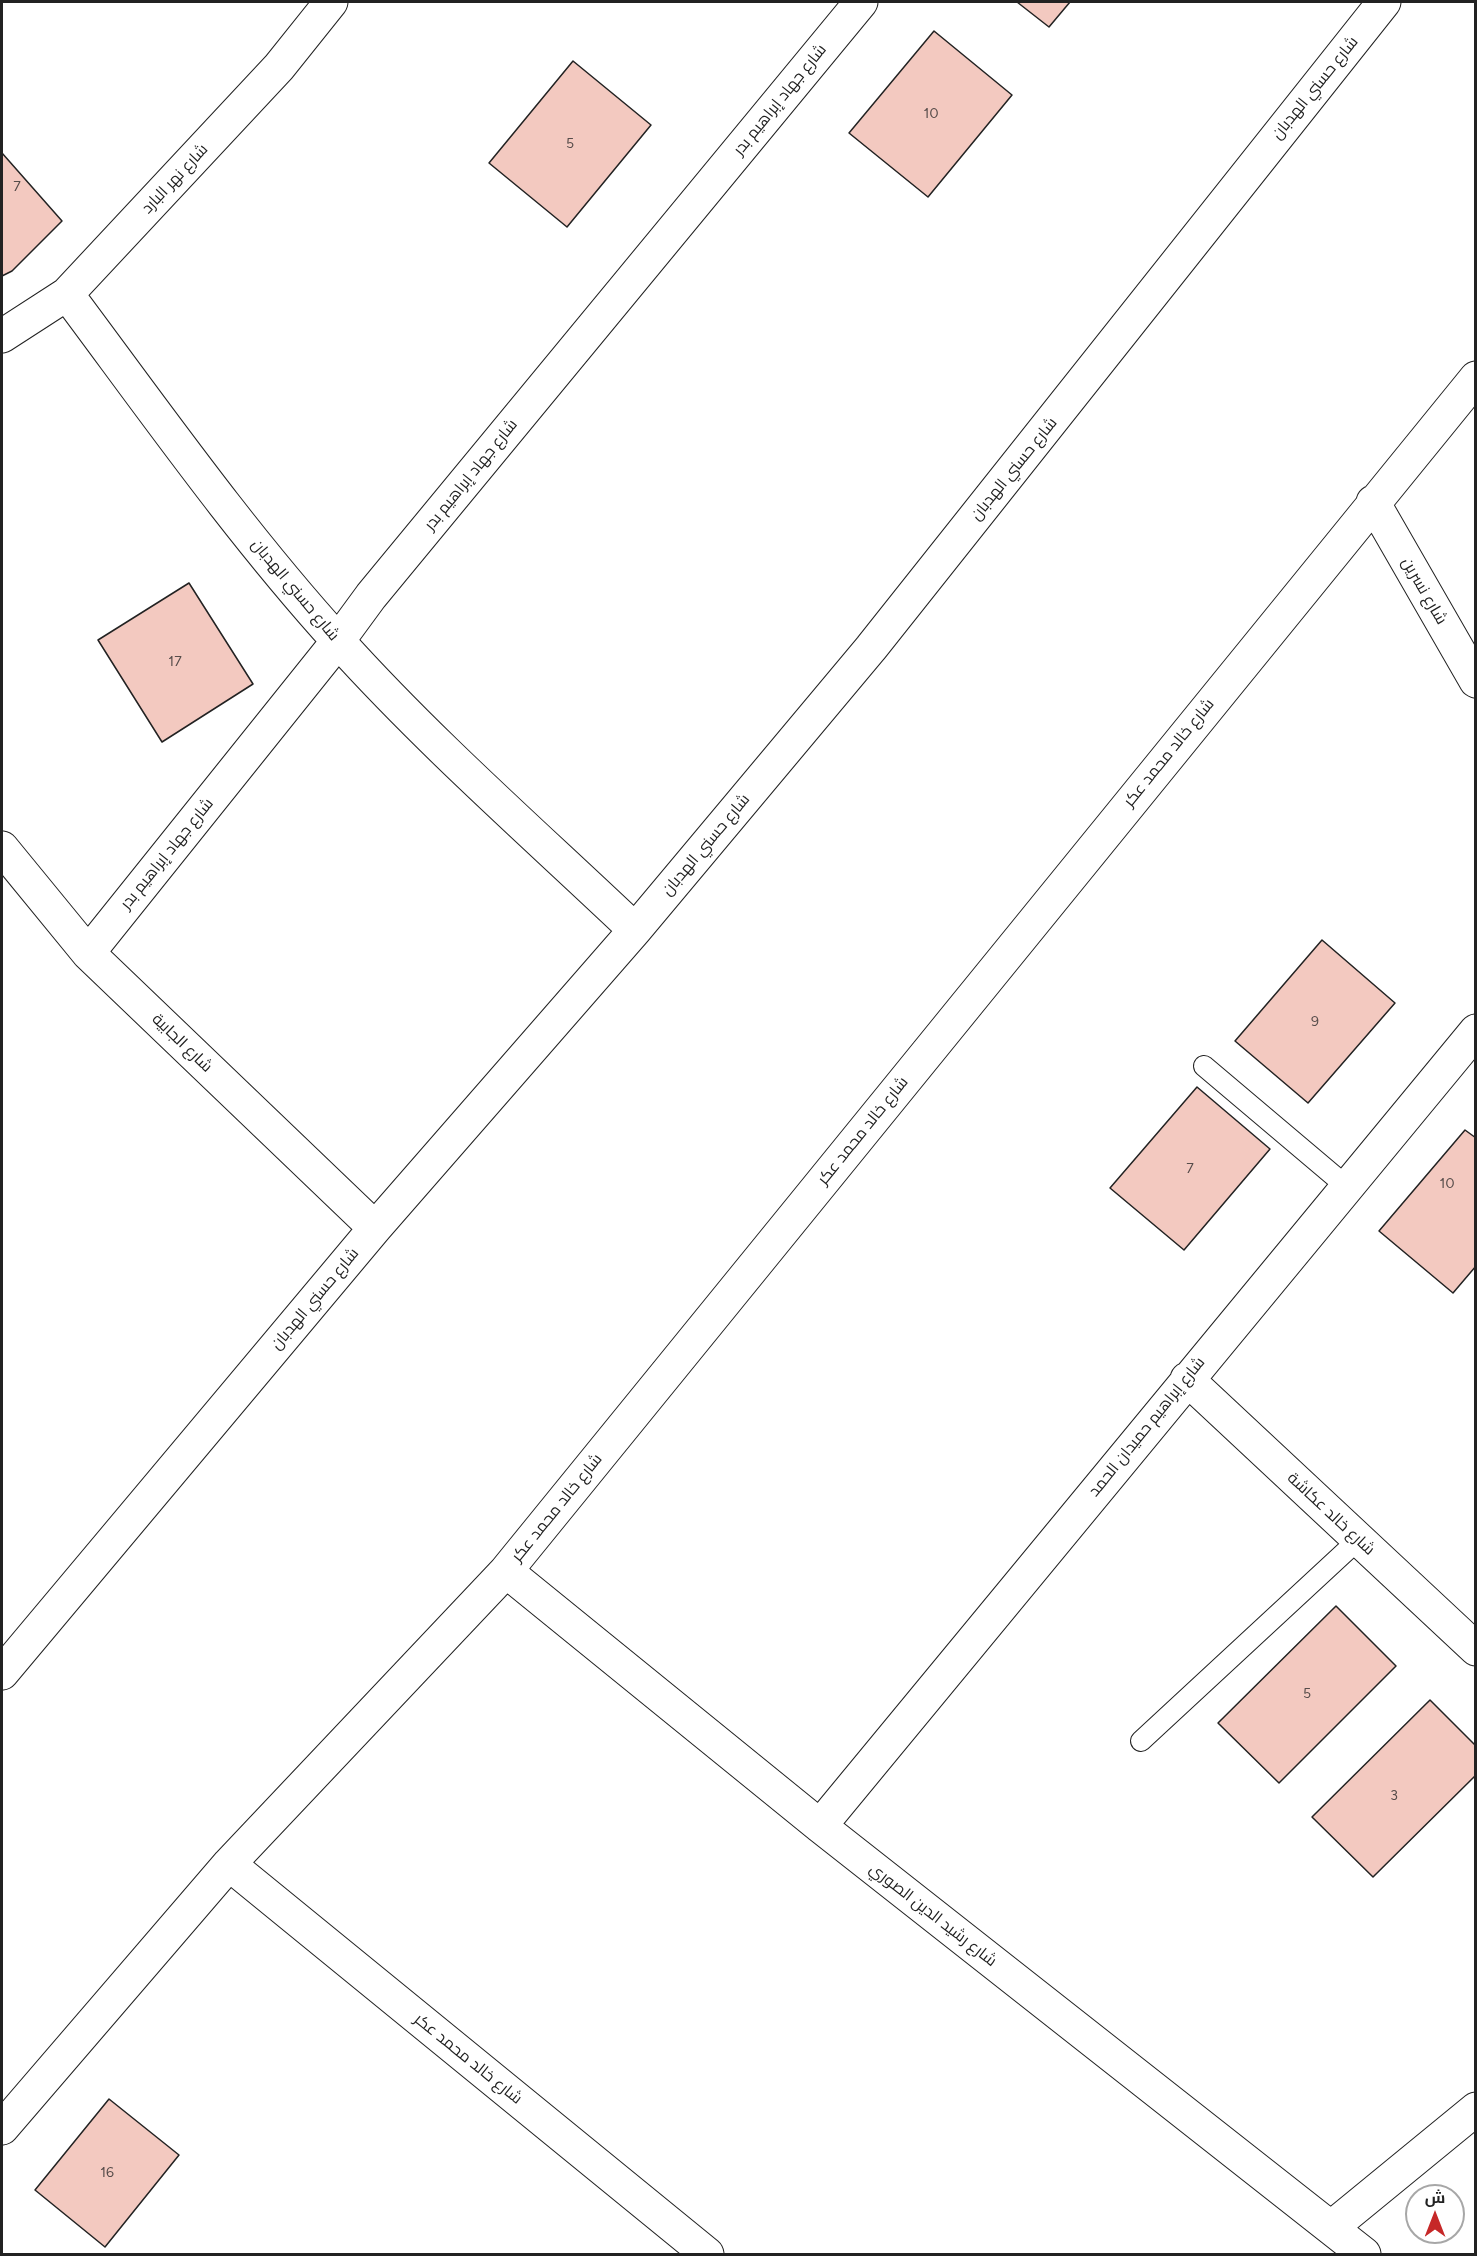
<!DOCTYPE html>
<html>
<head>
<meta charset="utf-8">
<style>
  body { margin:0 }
  #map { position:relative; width:1477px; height:2256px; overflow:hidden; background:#fff; font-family:Figtree,Cairo,sans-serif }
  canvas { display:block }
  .frame { position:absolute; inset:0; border:3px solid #222; pointer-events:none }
  .north { position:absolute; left:1405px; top:2184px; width:60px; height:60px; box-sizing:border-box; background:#fff; border:2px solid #a7a7a7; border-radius:50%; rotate:0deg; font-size:16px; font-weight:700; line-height:24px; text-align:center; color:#222 }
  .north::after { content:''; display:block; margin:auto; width:21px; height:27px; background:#c62828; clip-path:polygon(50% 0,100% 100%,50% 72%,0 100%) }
</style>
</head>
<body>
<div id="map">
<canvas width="1477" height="2256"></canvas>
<div class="frame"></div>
<div class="north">ش</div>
</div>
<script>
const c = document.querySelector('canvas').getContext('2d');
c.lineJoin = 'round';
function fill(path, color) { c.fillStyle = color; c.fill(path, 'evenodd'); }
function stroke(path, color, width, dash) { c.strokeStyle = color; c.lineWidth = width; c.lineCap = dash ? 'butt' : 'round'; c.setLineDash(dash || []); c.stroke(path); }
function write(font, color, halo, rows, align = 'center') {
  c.font = font + ' Figtree,Cairo,sans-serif'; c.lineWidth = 4.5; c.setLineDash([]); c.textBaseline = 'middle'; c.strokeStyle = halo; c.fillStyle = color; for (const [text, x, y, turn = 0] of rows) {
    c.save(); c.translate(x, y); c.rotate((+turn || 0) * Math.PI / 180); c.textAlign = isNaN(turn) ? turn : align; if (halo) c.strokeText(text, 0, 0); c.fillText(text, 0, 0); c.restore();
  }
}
const building = new Path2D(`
  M1017,2H1070L1049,27Z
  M934,31L1012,95L928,197L849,133Z
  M573,61L651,125L567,227L489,163Z
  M2,153L62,221L12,271L2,276Z
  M189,583L253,684L162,742L98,640Z
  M1322,940L1395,1003L1308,1103L1235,1041Z
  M1197,1087L1270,1149L1184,1250L1110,1188Z
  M1465,1130L1476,1138V1266L1453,1293L1379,1231Z
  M1336,1606L1396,1666L1279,1783L1218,1723Z
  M1430,1700L1476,1746V1775L1373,1877L1312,1817Z
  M109,2099L179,2155L105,2247L35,2190Z`);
fill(building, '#f3c9c0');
stroke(building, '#222', 1.5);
const lane = new Path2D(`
  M1204,1066L1346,1186
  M1141,1741L1358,1540`);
const street = new Path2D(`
  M67,294C155,412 240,533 339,642C431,744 535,835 635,930
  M2,336L67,294L279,67L331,2
  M1373,502L1476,681
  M2,848L88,953L375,1228
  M88,953L338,641L371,596L861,2
  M1187,1379L1476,1649
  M506,1571L820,1826L1364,2254
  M2,1673L375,1228L635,930L871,648L1384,2
  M820,1826L1476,1031
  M229,1864L707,2254
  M2,2128L229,1864L506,1571L1476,378
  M1332,2227L1476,2109`);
stroke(lane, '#222', 22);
stroke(street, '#222', 35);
stroke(lane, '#fff', 20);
stroke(street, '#fff', 33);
write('14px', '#564c4a', null, [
  ["10",931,114],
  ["5",570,144],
  ["7",17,187],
  ["17",175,662],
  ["9",1315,1022],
  ["7",1190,1169],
  ["10",1447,1184],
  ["5",1307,1694],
  ["3",1394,1796],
  ["16",107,2173]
]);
write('16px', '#222', '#fff', [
  ["شارع حسني الهدبان",1315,88,-51],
  ["شارع جهاد إبراهيم بدر",780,100,-51],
  ["شارع نهر البارد",175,179,-47],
  ["شارع حسني الهدبان",1014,469,-51],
  ["شارع جهاد إبراهيم بدر",471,475,-51],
  ["شارع حسني الهدبان",295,590,50],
  ["شارع نسرين",1424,591,60],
  ["شارع خالد محمد عكر",1169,753,-51],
  ["شارع حسني الهدبان",706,845,-50],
  ["شارع جهاد إبراهيم بدر",167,854,-51],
  ["شارع الجابية",182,1043,44],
  ["شارع خالد محمد عكر",863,1131,-51],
  ["شارع حسني الهدبان",315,1299,-50],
  ["شارع إبراهيم حميدان الحمد",1147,1427,-51],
  ["شارع خالد محمد عكر",557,1508,-51],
  ["شارع خالد عكاشة",1331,1514,43],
  ["شارع رشيد الدين الصوري",933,1915,38],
  ["شارع خالد محمد عكر",468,2059,39]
]);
</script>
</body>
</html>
